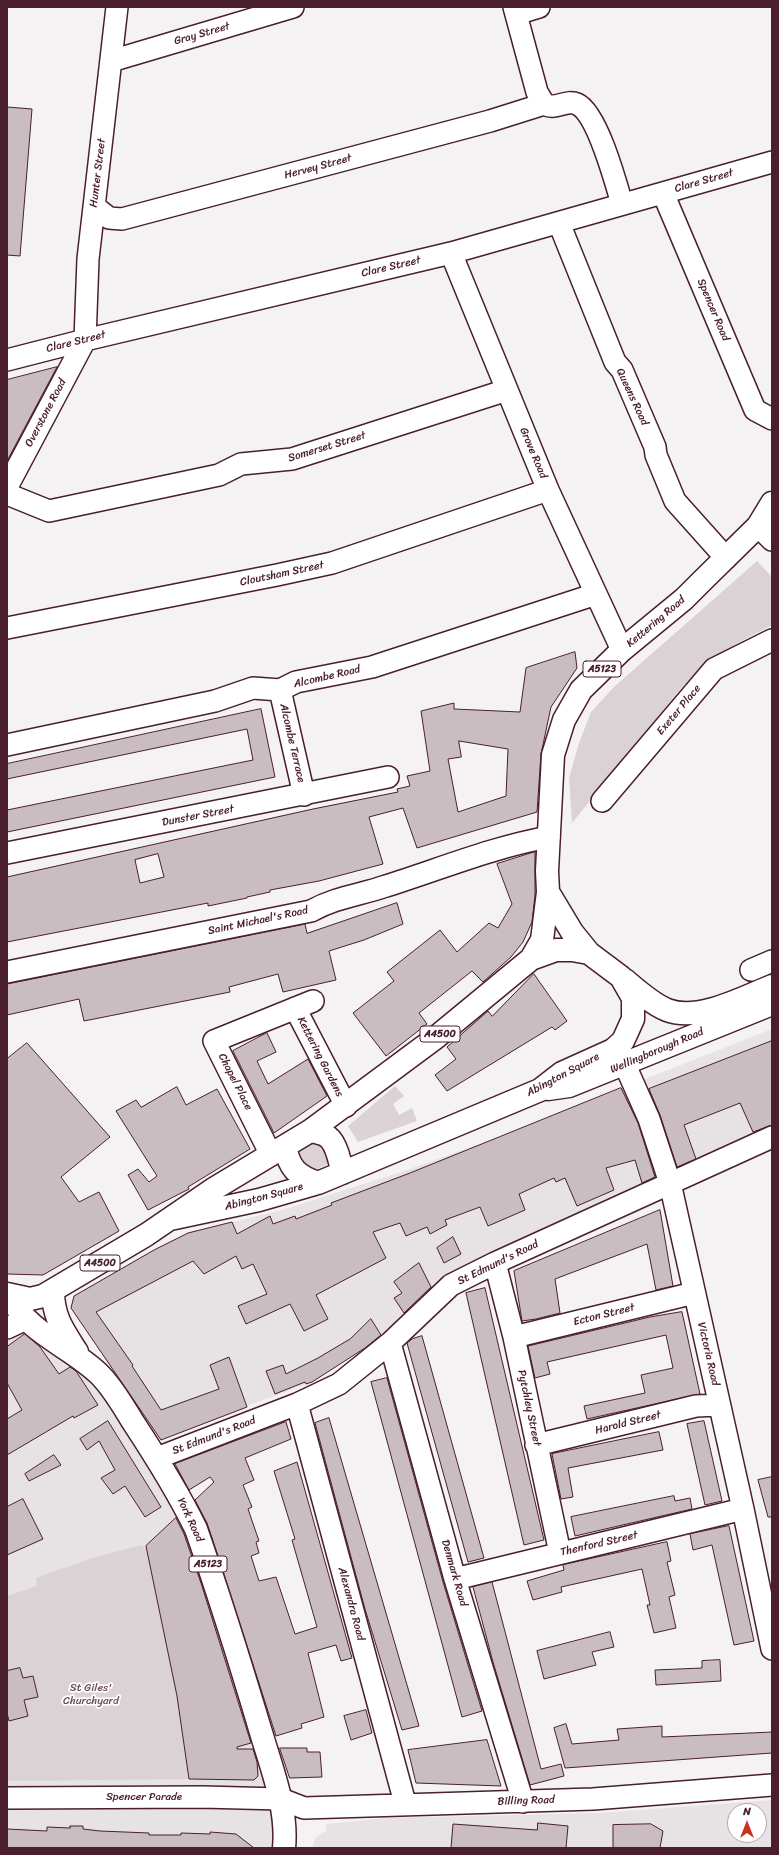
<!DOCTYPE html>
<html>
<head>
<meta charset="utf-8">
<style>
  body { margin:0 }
  #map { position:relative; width:779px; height:1855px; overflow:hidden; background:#f4f2f2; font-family:Sriracha,sans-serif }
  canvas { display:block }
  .frame { position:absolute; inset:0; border:8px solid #4a1f2b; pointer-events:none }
  .north { position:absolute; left:727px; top:1803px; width:40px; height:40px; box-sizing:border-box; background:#fff; border:1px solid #b7a5aa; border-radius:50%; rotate:0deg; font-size:11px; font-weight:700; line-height:16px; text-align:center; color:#4a1f2b }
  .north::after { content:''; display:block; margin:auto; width:14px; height:18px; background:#c8321e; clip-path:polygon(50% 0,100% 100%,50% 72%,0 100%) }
</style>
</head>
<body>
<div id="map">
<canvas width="779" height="1855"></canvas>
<div class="frame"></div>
<div class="north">N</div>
</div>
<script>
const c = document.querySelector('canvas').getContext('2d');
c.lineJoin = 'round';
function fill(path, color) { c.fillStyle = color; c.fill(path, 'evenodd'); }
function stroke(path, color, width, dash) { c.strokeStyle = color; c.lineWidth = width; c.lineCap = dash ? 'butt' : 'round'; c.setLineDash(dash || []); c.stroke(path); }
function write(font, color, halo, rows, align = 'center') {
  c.font = font + ' Sriracha,sans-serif'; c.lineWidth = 3.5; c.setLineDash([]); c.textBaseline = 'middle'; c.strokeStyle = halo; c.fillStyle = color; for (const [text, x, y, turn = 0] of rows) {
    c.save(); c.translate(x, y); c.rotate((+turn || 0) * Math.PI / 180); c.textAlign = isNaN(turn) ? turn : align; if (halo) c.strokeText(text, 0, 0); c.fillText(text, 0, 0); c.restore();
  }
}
fill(new Path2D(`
  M772,1029V1125L588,1212L460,1267L422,1296L373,1343L312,1382L188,1428L161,1440L71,1308L74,1296L154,1250L188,1233L282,1210L407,1170L496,1138Z
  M7,1314L88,1373L147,1443L213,1578L263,1741L278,1848H7Z
  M772,1800V1848H312L316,1837L326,1831V1824L386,1818L599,1813ZM735,1811H759V1835H735Z`), '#e7e2e3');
fill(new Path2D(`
  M757,561L772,577V625L741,641L705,664L681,688L572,823L569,778L579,743L591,712L614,687Z
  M395,1086L404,1096L393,1104L399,1115L412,1108L417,1121L358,1142L348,1126Z
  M313,1141L323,1142L330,1155L328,1164L311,1172L296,1158L299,1149Z
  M142,1545L147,1550L177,1696L189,1779L7,1781V1596L37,1586L36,1578L92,1558Z`), '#dbd2d5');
const building = new Path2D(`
  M7,107L32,109L20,256L7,255Z
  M57,367L7,461V380Z
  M575,652L577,668L551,707L541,754L537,812L417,848L403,808L369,817L383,864L319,881L270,890V892L247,897V898L208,906V903L7,942V877L313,809L398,792L397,789L410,786L407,776L430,771L421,711L454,703V709L520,712L526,668ZM459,741L508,749L506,796L458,812L448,759L461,757ZM158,854L164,877L140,883L135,860Z
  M261,709L275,777L7,832V810L253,760L247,729L7,779V764Z
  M535,852V895L532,922L523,942L511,957L483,982L472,971L419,1013L427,1024L386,1056L353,1013L394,981L387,972L440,930L457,952L489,923L498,928L512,904L497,864Z
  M397,903L403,924L364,940L329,951L336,980L283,992L278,974L229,987L230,992L84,1021L79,999L7,1015V984L305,924L307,933Z
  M534,974L567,1021L555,1030L552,1027L447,1091L435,1075L456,1059L447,1047L488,1011L492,1016Z
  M267,1033L276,1052L257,1061L268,1084L308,1059L327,1096L274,1133L233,1051Z
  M772,1041V1125L753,1132L740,1103L684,1125L696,1159L677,1167L660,1115L649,1089Z
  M27,1043L110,1137L61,1177L79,1202L99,1192L119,1231L43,1275L7,1274V1059Z
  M177,1087L186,1105L217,1089L250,1149L188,1187L189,1189L148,1210L128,1175L138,1169L149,1182L157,1176L116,1111L136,1100L141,1107Z
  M621,1088L638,1123L655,1177L642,1183L635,1160L606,1168L614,1190L577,1206L565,1178L556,1182L554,1178L519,1194L525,1210L488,1226L480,1207L445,1220L447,1225L430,1234L427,1227L406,1236L400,1223L373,1232L386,1258L316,1295L328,1319L304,1331L290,1304L246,1324L238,1306L267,1294L253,1264L242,1269L236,1256L204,1274L193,1261L96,1312L133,1365L132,1366L161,1410L219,1389L210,1365L229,1357L247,1407L161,1440L71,1308L74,1296L154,1250L188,1233L232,1222L237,1234L270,1216L273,1224L295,1216L296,1219L332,1205L331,1203L410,1173Z
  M660,1210L673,1286L656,1290L647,1244L555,1279L560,1313L536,1319L522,1321L514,1271Z
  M453,1237L461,1254L444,1263L437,1248Z
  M419,1263L431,1287L404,1313L394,1298L402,1293L394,1282Z
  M485,1288L544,1540L524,1545L466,1293Z
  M682,1312L700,1394L587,1419L584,1406L645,1393L641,1375L673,1368L666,1335L547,1362L550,1374L535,1378L528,1346L650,1317Z
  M371,1319L381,1335L365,1348L312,1382L306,1384L305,1382L275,1394L266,1371L283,1365L286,1374L318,1358L350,1339Z
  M25,1334L40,1347L59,1374L70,1367L76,1371L98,1405L74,1418L73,1416L7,1455V1419L22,1410L7,1383V1347Z
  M422,1336L484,1558L468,1562L407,1343L412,1339Z
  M387,1378L443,1582L482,1711L462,1717L371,1382Z
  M329,1418L419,1726L402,1730L365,1609L315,1423Z
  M108,1421L161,1507L145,1517L125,1486L113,1494L101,1478L115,1470L99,1441L87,1450L80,1439Z
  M704,1421L722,1501L705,1505L687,1424Z
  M286,1422L291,1439L245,1458L254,1480L243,1485L252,1507L248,1509L259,1541L256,1542L259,1553L251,1556L259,1581L276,1577L295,1634L317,1627L292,1540L295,1539L274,1471L297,1462L352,1658L341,1661L336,1645L308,1653L324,1717L301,1724L302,1728L276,1736L216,1550L207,1523L195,1500L214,1482L210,1477L189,1490L175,1464Z
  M659,1432L663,1450L568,1468L573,1497L561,1499L552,1454Z
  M54,1455L61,1465L29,1481L25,1474Z
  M772,1477V1517H768L758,1480Z
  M674,1496L675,1501L690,1498L692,1509L575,1536L571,1517Z
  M23,1499L43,1539L7,1555V1507Z
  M176,1518L184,1534L201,1583L251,1743L237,1747V1749H253L257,1762L258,1776L254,1780L189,1779L177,1696L146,1546Z
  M729,1526L754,1641L734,1645L712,1545L693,1550L690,1534Z
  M667,1542L671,1561L667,1562L675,1595L669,1597L676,1628L654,1633L647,1605H650L642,1569L561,1587L562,1592L533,1600L527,1581L564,1570L563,1565Z
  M492,1582L541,1769L561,1764L564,1776L530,1785L493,1662L473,1587Z
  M610,1632L614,1647L592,1652L596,1665L544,1679L537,1651Z
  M720,1660L721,1681L656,1685L655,1670L702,1668V1661Z
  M20,1668L23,1678L33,1676L38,1697L24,1700L28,1716L9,1721L7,1713V1671Z
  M366,1710L372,1733L351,1740L344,1716Z
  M566,1724L572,1744L619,1740L617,1729L662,1726V1737L772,1732V1753L565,1768L554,1728Z
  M487,1740L501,1786L416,1783L408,1750Z
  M280,1748H307V1752H320L322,1777L290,1778Z
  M538,1823L568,1826L566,1848H451L453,1824L537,1830Z
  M651,1824L663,1831L660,1848H613V1825Z
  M70,1826H83V1829L100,1831L149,1833V1835H181V1833L210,1834V1832L236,1834L254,1848H7V1829L47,1831V1827L70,1828Z`);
fill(building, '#cabdc1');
stroke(building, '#4a1f2b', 1);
const minor = new Path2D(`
  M514,7L537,92L544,104
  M516,14L539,7
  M111,61L293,7
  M544,104C555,111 566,99 577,104C597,113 616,183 622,204
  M663,193L755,410L772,419
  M95,207L109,218L122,219L490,121L544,104
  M559,223L615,362L622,370L655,447L656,455L675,501L726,558
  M451,253L548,490L622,650
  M7,360L85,340L451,253L772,162
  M7,487L85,340L88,259L117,7
  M7,494L49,511L219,475L241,464L292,459L507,390
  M758,526L772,540
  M7,628L277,575L332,563L548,490
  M280,690L304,795
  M7,745L215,701L253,688L280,690L296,682L372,667L596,594
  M602,801L714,669L772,640
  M7,853L388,777
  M751,970L772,961
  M7,972L311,911C336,897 360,895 386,886C440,869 493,847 549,837
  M295,1008L346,1106
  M625,1065L649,1119L670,1183L743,1509L772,1649
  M271,1155L214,1041L313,1001
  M495,1263L514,1337L560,1553
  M7,1328L22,1321
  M514,1337L694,1293
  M390,1343L455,1579L523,1802
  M297,1404L405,1803
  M536,1445L696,1406L719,1405
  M157,1458L297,1404L339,1384L390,1343L451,1285L495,1263L772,1137
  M455,1579L743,1509
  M7,1798L202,1797L281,1799L304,1808L593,1799L772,1785`);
const major = new Path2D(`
  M548,892L572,932L589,953
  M531,959L542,940L548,892L547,871L553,755L564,720L581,690L622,650L684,599L701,582L758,526L772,503
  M625,980C638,991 651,1003 667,1010C698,1022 742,998 772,986
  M548,1089L569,1086L772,1004
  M310,1131C316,1132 323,1133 328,1137C336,1143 341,1163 342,1173
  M285,1146C289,1168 297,1176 318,1183
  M53,1291C53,1317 63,1330 77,1352
  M7,1294L30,1299L43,1296L146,1235L212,1190L310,1131L434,1039L531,959L556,950H572L589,953L621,977L633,998V1019L623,1041L613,1050L562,1073L540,1090L318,1183L259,1200L170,1219
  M10,1296C27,1333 72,1347 100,1375C113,1388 123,1406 133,1422C156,1457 178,1492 196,1529C219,1595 240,1662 260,1729C271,1767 288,1808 284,1848`);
stroke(minor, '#4a1f2b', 24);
stroke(major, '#4a1f2b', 25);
stroke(minor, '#fff', 21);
stroke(major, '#fff', 22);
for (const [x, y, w] of [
  [602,669,38],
  [440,1034,40],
  [100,1263,40],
  [208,1564,38]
]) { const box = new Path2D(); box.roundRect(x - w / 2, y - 8, w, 16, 3); c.fillStyle = '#fff'; c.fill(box); stroke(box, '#4a1f2b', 1); }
write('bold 10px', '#4a1f2b', null, [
  ["A5123",602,669],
  ["A4500",440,1034],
  ["A4500",100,1263],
  ["A5123",208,1564]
]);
write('11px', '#4a1f2b', '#fff', [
  ["Gray Street",202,34,-16],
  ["Hervey Street",318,167,-15],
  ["Hunter Street",98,173,-83],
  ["Clare Street",704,181,-16],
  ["Clare Street",391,267,-13],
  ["Spencer Road",713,310,67],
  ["Clare Street",76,342,-14],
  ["Queens Road",632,397,65],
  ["Overstone Road",46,413,-62],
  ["Somerset Street",327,447,-17],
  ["Grove Road",533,453,67],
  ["Cloutsham Street",282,574,-12],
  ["Kettering Road",656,622,-40],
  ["Alcombe Road",327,677,-13],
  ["Exeter Place",679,710,-50],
  ["Alcombe Terrace",292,743,77],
  ["Dunster Street",198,816,-11],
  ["Saint Michael's Road",258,921,-12],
  ["Wellingborough Road",657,1051,-23],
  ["Kettering Gardens",320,1057,63],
  ["Abington Square",563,1075,-28],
  ["Chapel Place",235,1082,63],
  ["Abington Square",264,1197,-15],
  ["St Edmund's Road",498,1263,-26],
  ["Ecton Street",604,1315,-14],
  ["Victoria Road",708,1354,77],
  ["Pytchley Street",529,1408,78],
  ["Harold Street",628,1423,-14],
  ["St Edmund's Road",214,1436,-21],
  ["York Road",190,1520,65],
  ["Thenford Street",599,1544,-13],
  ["Denmark Road",454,1573,74],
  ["Alexandra Road",351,1604,75],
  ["Spencer Parade",144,1797],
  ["Billing Road",526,1801,-2]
]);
write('11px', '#6e4c56', '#fff', [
  ["St Giles'",91,1688],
  ["Churchyard",91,1701]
]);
</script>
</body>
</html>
